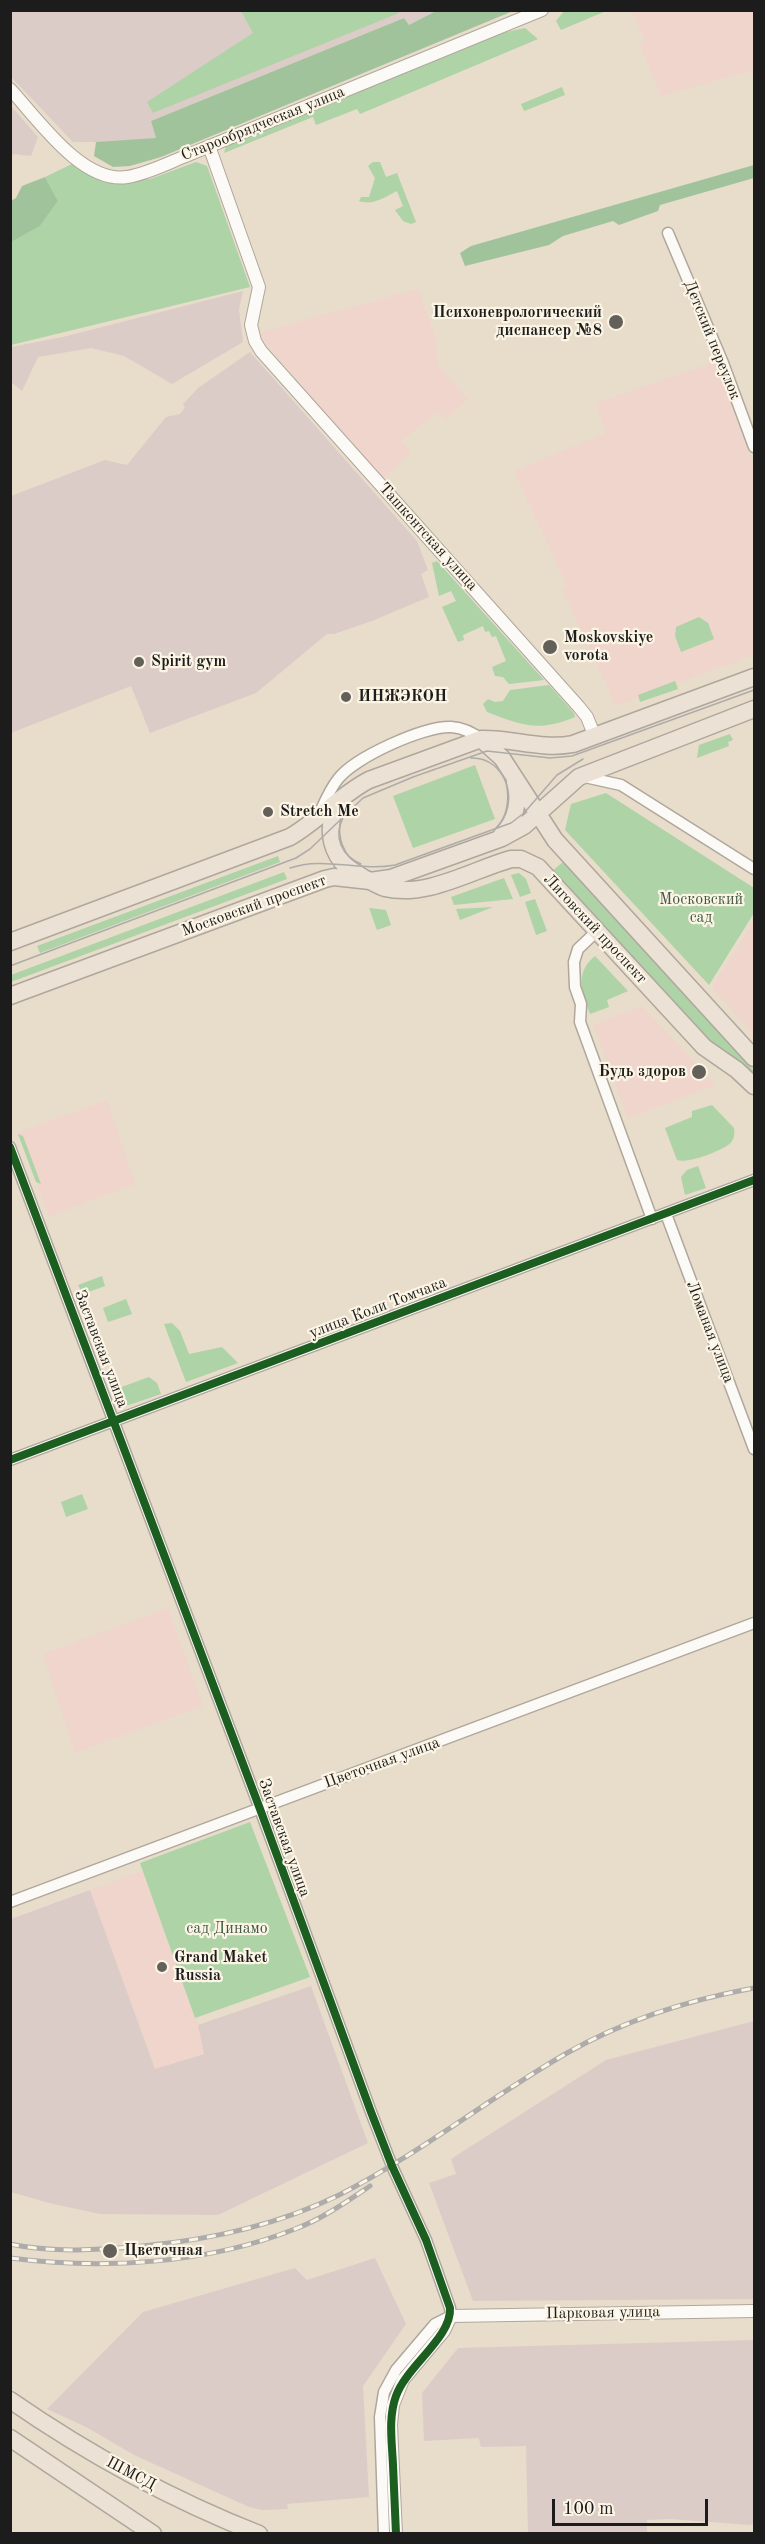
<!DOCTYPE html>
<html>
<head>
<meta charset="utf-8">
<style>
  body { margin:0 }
  #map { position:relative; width:765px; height:2544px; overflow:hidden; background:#e8dccb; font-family:"Old Standard TT",serif }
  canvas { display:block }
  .frame { position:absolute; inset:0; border:12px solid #1c1c1c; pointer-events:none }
  .scale { position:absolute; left:552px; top:2499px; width:156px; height:27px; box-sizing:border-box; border:3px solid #1c1c1c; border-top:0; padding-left:8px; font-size:18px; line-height:21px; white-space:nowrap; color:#1c1c1c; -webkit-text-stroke:4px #fcf5e5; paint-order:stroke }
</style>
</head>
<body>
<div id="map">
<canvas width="765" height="2544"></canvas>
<div class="frame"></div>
<div class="scale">100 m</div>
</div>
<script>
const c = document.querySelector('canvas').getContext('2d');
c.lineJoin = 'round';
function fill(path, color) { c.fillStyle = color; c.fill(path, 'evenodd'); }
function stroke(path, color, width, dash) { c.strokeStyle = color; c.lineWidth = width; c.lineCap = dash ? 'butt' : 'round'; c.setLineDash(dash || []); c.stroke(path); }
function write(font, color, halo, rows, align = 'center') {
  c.font = font + ' "Old Standard TT",serif'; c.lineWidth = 4.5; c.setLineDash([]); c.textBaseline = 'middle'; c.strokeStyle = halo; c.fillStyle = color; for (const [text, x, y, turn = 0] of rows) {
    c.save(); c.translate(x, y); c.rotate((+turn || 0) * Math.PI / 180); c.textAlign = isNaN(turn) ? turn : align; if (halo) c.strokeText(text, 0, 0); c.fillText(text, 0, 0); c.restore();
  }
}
fill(new Path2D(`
  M632,11H754V70L661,96L639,43L645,41Z
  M418,289L437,342V364L468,399L446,419L437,412L401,441L411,452L383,479L324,414L262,338L261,332Z
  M715,362L754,466V655L616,706L563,591L567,586L514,471L606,433L596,403Z
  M754,921V1035L712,987Z
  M642,1006L716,1085L628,1118L593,1025Z
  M107,1100L135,1184L49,1216L17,1133Z
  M168,1608L203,1706L75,1753L43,1654Z
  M142,1871L198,2025L204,2054L155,2070L90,1890Z`), '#f0d5cc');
fill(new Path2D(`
  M11,11H436L409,25L404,18L151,121L156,138L129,142H73L11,77Z
  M11,106L38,137L31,156L13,154L11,159Z
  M243,291L239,309L243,342L172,384L124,356L91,348L38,357L22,391L11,382V347L63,337Z
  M250,352L417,541L428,570L421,574L429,597L372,621L334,634H327L256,693L150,733L131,686L11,733V496L105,460L127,465L166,417L180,414L185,408L183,404L198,388Z
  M90,1890L155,2069L204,2054L198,2025L311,1986L368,2143L218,2215L100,2214L49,2203L11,2192V1919Z
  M754,2021V2299L473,2301L429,2183L456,2174L451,2159L606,2060Z
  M375,2258L406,2324L363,2386L369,2497L287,2504L288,2509L262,2510L249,2507L134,2455L88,2428L47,2409L143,2312L295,2268L307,2280Z
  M754,2340V2523L750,2525L670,2519L647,2520V2533H528L526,2446L481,2447L479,2438L424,2441L422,2393L458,2348Z`), '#dcccc7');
fill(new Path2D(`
  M397,10L399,13L153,113L147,102L253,33L241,11Z
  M564,11V10L606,11L561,30L556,21Z
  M525,28L538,39L360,114L357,109L316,125L313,117L224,153L226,146L506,32Z
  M562,87L565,95L524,111L521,104Z
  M196,162L207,166L250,287L11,345L10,242L40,226L58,201L45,177L72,164L108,180L150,179Z
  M373,162H380L386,177L397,173L416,222L411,224L403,221L395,210L403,206L397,191C385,197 373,206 359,201L361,197H369L375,178L368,166Z
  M437,561L544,680L509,684L503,677L495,676L492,667L506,661L496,636L492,637L489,631L485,632L483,626L463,635L464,640L458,642L442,607L456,601L451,591L439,596L432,563Z
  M699,617L708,623L714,639L681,652L675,636L676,627Z
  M675,681L678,689L640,702L638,695Z
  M549,685L574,713L575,717C538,732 524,726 487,712L483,704L488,699L495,702L503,701L510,690Z
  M730,734L733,740L728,742L729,746L697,758L699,745Z
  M475,765L495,819L413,848L393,796Z
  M606,793L754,888V913L709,985L565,830L571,804Z
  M278,856L280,862L40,953L37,946Z
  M563,862L754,1071V1074L747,1067L712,1046L551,872Z
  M284,872L287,879L11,982V975Z
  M519,873L526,879L531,893L520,897L511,875Z
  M504,878L513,899L454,905L451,897Z
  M535,899L547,931L536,935L525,902Z
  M493,907L460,920L456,909Z
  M369,908L386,910L391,925L377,930Z
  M595,956L628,991L607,1000L609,1007L590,1014C582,993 574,973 595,956Z
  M712,1105L734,1128C735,1135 734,1141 728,1145C718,1152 687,1164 677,1160L665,1128L692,1117V1111Z
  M18,1134L23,1136L41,1184L36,1182Z
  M698,1166L706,1188L685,1195L681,1177L687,1170Z
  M102,1276L105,1286L83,1294L78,1285Z
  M126,1299L132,1314L108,1322L103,1308Z
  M172,1323L180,1331L189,1354L222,1347L238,1363L186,1382L164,1324Z
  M149,1377L157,1383L161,1394L129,1405H121L119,1399L123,1398L122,1393L117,1394L116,1389Z
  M82,1494L88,1509L66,1517L61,1502Z
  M250,1822L310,1977L195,2018L140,1863Z`), '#add3a7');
fill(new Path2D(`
  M436,11H513L161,157L130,166L113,167L94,156L96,142L156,138L151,121L404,18L409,25Z
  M754,165V178L660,205L658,211L619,225L613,221L563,236L549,245L465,266L460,253L471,246Z
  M45,177L58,201L40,226L11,242V201L16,198L22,186Z`), '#a0c39c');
const minor = new Path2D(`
  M668,233L723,363L754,447
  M585,777L621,785L754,869
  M320,812C325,801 330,789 338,779C355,757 424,726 451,727C464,728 472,732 481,739
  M597,931L578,949L574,962L575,987L581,1004L580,1022L652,1219
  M10,1147L260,1809L371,2112L392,2166L426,2240L450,2308L451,2316L435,2324L396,2370L384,2392L380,2417L384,2534
  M666,1214L754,1449
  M10,1460L754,1180
  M10,1902L754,1623`);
const tertiary = new Path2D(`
  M10,89C38,119 82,184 127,177C147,174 168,163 188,155L542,10
  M209,146L259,287L251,325L255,341L261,351L579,707L587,717L595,737
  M396,2534L391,2425L393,2405L403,2380L444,2331L451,2316L754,2311`);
const primary = new Path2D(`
  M481,739L502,758L555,840L754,1058
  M335,805C329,825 328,844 342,862C348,869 356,873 364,878C371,881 378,886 385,888C427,898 472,870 511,859H521L538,867L704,1047L737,1070L754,1086
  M501,836C516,821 519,803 515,782
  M10,942L290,837C318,821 340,795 369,780L481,739C512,738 542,750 573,744L754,677
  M10,996L325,879L334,877L370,881L391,878L502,838L524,826L579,777L754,709
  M10,2400C88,2454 170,2499 259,2534
  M10,2438L153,2534`);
stroke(minor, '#afa79c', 13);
stroke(tertiary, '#afa79c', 14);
stroke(primary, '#afa79c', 19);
stroke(minor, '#fcfaf7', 10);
stroke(tertiary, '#fcfaf7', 12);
stroke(primary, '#ebe1d5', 16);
stroke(new Path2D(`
  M471,758C507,757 521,805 496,828
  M343,818C333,837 342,856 361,864
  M290,868C324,856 360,872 395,865L511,823L524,813L557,775L583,759
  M10,966L296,858L310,849L363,798L413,777L487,751L550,758L572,756L754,690`), '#aeacaa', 1.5);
const rail = new Path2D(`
  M10,2244C52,2253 100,2250 142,2246C209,2240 278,2225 339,2195C419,2154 489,2098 567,2053C625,2020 688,2000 754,1988
  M10,2258C103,2270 207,2264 295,2229C322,2219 346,2202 370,2186`);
stroke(rail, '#aeacaa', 5);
stroke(rail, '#fcf5e5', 3, [9]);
stroke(new Path2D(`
  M10,1147L260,1809L371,2112L392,2166L426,2240L450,2308C452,2337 406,2367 396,2396C388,2418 392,2442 393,2465C394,2488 395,2511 396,2534
  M10,1460L754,1180`), '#1b5e20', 8);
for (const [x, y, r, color] of [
  [616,322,8,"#635f59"],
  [550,647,8,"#635f59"],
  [139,662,6,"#635f59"],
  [346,697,6,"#635f59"],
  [268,812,6,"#635f59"],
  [699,1072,8,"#635f59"],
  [162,1967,6,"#635f59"],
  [110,2251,8,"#635f59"]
]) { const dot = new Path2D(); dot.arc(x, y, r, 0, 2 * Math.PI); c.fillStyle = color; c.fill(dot); stroke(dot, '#fcf5e5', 2); }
write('16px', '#1c1c1c', '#fcf5e5', [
  ["Старообрядческая улица",263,124,-22],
  ["Детский переулок",712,340,68],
  ["Ташкентская улица",428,537,48],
  ["Московский проспект",254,906,-20],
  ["Лиговский проспект",595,929,47],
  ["улица Коли Томчака",378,1308,-21],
  ["Ломаная улица",710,1332,69],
  ["Заставская улица",101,1349,69],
  ["Цветочная улица",382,1763,-20],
  ["Заставская улица",284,1838,70],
  ["Парковая улица",603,2313,-1],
  ["ШМСД",131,2474,28]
]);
write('bold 16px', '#1c1c1c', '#fcf5e5', [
  ["Психоневрологический",602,313,"right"],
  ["диспансер №8",602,331,"right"],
  ["Moskovskiye",564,638],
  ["vorota",564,656],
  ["Spirit gym",151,662],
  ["ИНЖЭКОН",358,697],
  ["Stretch Me",280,812],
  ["Будь здоров",686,1072,"right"],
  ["Grand Maket",174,1958],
  ["Russia",174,1976],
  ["Цветочная",124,2251]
], 'left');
write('16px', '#3e5942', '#fcf5e5', [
  ["Московский",701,900],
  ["сад",701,918],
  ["сад Динамо",227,1929]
]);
</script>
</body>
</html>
